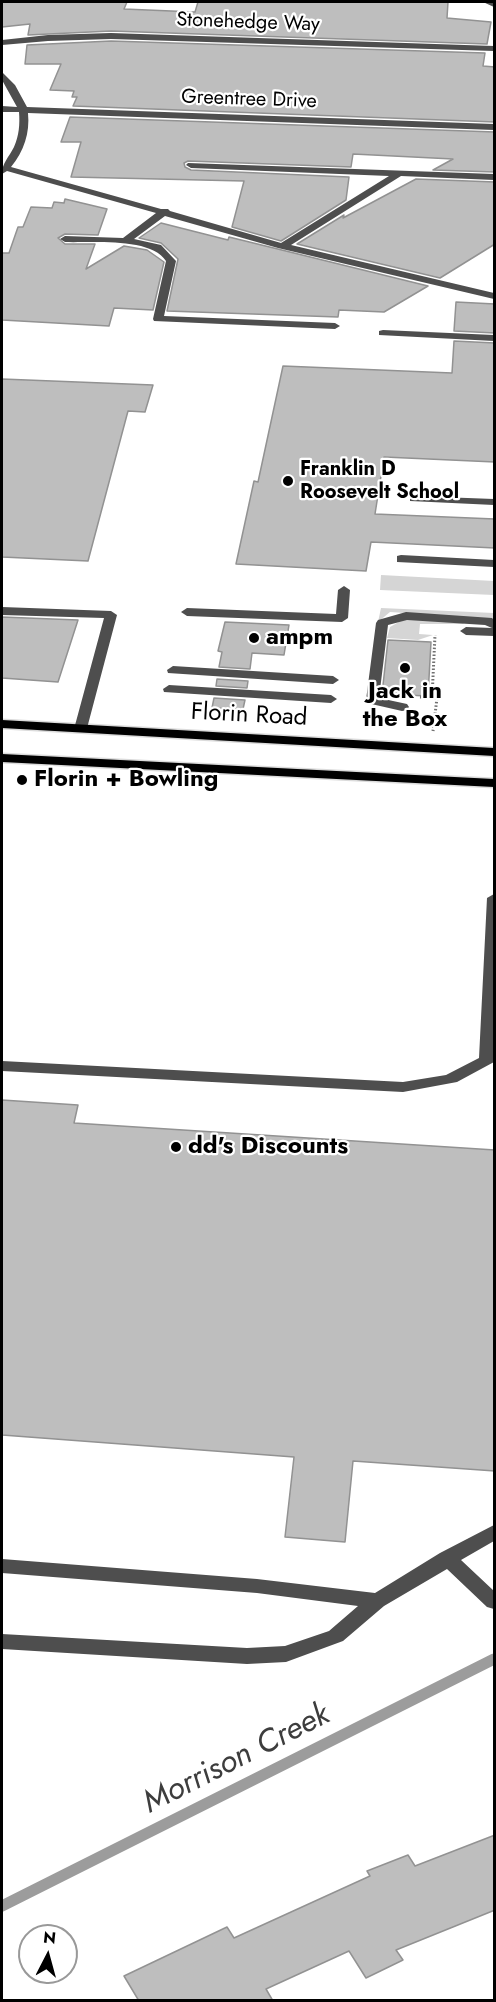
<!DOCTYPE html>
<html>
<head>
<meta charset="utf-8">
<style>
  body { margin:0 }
  #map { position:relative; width:496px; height:2002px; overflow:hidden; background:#fff; font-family:Jost,sans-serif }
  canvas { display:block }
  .frame { position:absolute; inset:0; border:3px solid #000; pointer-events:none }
  .north { position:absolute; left:18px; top:1924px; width:60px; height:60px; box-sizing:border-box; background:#fff; border:2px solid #999; border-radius:50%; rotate:6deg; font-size:16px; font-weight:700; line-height:24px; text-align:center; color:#000 }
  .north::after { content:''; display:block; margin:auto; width:21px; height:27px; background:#000; clip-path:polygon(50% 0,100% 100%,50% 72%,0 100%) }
</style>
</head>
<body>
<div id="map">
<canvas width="496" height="2002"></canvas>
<div class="frame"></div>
<div class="north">N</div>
</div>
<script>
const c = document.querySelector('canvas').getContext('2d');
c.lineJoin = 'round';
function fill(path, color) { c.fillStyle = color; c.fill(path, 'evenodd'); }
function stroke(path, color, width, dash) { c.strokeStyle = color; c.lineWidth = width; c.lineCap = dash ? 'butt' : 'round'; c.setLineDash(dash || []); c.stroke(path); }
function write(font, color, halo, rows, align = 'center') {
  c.font = font + ' Jost,sans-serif'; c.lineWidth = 4.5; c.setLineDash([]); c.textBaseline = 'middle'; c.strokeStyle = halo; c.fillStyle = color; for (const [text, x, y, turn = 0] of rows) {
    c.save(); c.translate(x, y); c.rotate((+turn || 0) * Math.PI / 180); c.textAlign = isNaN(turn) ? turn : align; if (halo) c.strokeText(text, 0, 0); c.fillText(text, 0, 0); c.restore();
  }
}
fill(new Path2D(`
  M381,575L494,581V595L380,590Z
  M381,608L494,613V619L390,612L378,622Z
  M404,619L463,623L464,624H420L419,634L433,635L418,640L387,638L390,627Z`), '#d5d5d5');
stroke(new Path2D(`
  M2,1906L494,1659`), '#9c9c9c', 11);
const building = new Path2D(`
  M2,2H127L124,9L195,12L198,2H448L447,18L491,22L487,44L111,31L28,35L30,24L2,27Z
  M111,41L485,53L483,66L495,67V122L73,106L77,97H72L74,91L50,90L61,64H25L27,45Z
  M70,117L495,132V172L433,170L453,159L353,154L351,167L188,161L184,163L185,167L191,170L349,177L346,200L281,241L232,227L244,181L71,177L81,142H61Z
  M416,179L495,182V244L440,278L297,244L344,215L343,218Z
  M65,199L107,209L98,235L65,234L58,238L65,244H95L86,269L124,246L147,250L164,262L153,310L114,308L109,326L2,320V253H9L18,227H23L31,207L52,208L54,202L64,203Z
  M161,223L228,240L229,237L428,286L384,312L339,310L338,317L167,311L178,259L161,243L139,238Z
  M456,302L495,304V333L454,331Z
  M454,341L495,343V462L384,457L375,514L495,519V548L371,542L366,571L236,564L254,481L258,482L283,366L452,373Z
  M2,379L153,385L145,412L128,411L88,561L2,557Z
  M2,617L78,620L58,682L2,678Z
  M225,622L289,625L284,655L252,653L250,669L219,667L222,652L218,651Z
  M388,640L431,642L428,696L382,694Z
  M217,679L248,681L247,688L216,686Z
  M214,698L245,700L243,709L212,708Z
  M2,1100L78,1105L74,1123L495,1150V1471L353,1461L345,1542L285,1537L294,1457L2,1435Z
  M495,1835V1910L396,1950L403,1960L366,1978L349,1951L266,1989L273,2001H139L124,1976L227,1927L234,1938L370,1876L367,1871L408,1855L415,1866Z`);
fill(building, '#bebebe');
stroke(building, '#929292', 1.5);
const major = new Path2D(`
  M2,720L494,748V756L2,728Z
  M2,754L494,779V787L2,762Z`);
stroke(major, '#dbdbdb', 3);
stroke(new Path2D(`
  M420,697L437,698L433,731
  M432,698L435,635`), '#707070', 3, [1.5, 2]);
fill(new Path2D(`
  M483,2H494V7Z
  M111,33L494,46V51L111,39L48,41L2,45V40L48,35Z
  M2,72L15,85L27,107L494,124V130L28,113C30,133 24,151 11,167L161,209H168L170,211L281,243L389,176L191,168L186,165L188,163L494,174V180L401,176L291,245L494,293V299L278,248L165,216L134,239L161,245L176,261L164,316L335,323L340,326L335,329L154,321L153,319L166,261C151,237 91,243 65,242L60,239L65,236L123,238L156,213L7,171L2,174C2,163 9,157 14,147C19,136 20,124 19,112H2V106L17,107L2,80Z
  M383,330L494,335V341L379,335V331Z
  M414,496L494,499V505L410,501V497Z
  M401,555L494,560V567L397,562V556Z
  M344,586L350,590L348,618L342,622L187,616L181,612L187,608L336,614L338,590Z
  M2,607L111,611L117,615L86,732H76L74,729L104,618L2,615Z
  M406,612L492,618L494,620V636L466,635L460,631L466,627L492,628L485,625L407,620L388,625L379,698L407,704L409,707L407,710L402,711L367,703L366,700L376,623L378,620Z
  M173,666L333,676L339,680L333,684L168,673L167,670Z
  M169,685L331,695L337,699L331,703L164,692L163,689Z
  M494,894V1062L457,1082L403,1092L2,1071V1061L403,1082L446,1075L479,1058L487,898Z
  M494,1525V1541L461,1560L494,1591V1609L487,1607L447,1569L384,1606L343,1641L286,1662L247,1664L2,1649V1634L247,1648L285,1646L329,1631L358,1606L257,1593L2,1573V1559L257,1579L375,1593L440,1553Z`), '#4e4e4e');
fill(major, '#000');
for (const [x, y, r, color] of [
  [288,481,6,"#000"],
  [254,638,6,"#000"],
  [405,668,6,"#000"],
  [22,780,6,"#000"],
  [176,1147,6,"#000"]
]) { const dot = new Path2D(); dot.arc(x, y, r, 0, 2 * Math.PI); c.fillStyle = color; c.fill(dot); stroke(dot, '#fff', 2); }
write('20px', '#000', '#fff', [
  ["Stonehedge Way",248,23,2],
  ["Greentree Drive",249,100,2]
]);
write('bold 20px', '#000', '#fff', [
  ["Franklin D",300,470],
  ["Roosevelt School",300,493]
], 'left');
write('bold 24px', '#000', '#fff', [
  ["ampm",266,638],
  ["Jack in",405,692,"center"],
  ["the Box",405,720,"center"],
  ["Florin + Bowling",34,780],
  ["dd's Discounts",188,1147]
], 'left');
write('24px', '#000', '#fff', [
  ["Florin Road",249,716,3]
]);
write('italic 32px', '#3d3d3d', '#fff', [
  ["Morrison Creek",237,1760,-27]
]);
</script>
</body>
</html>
